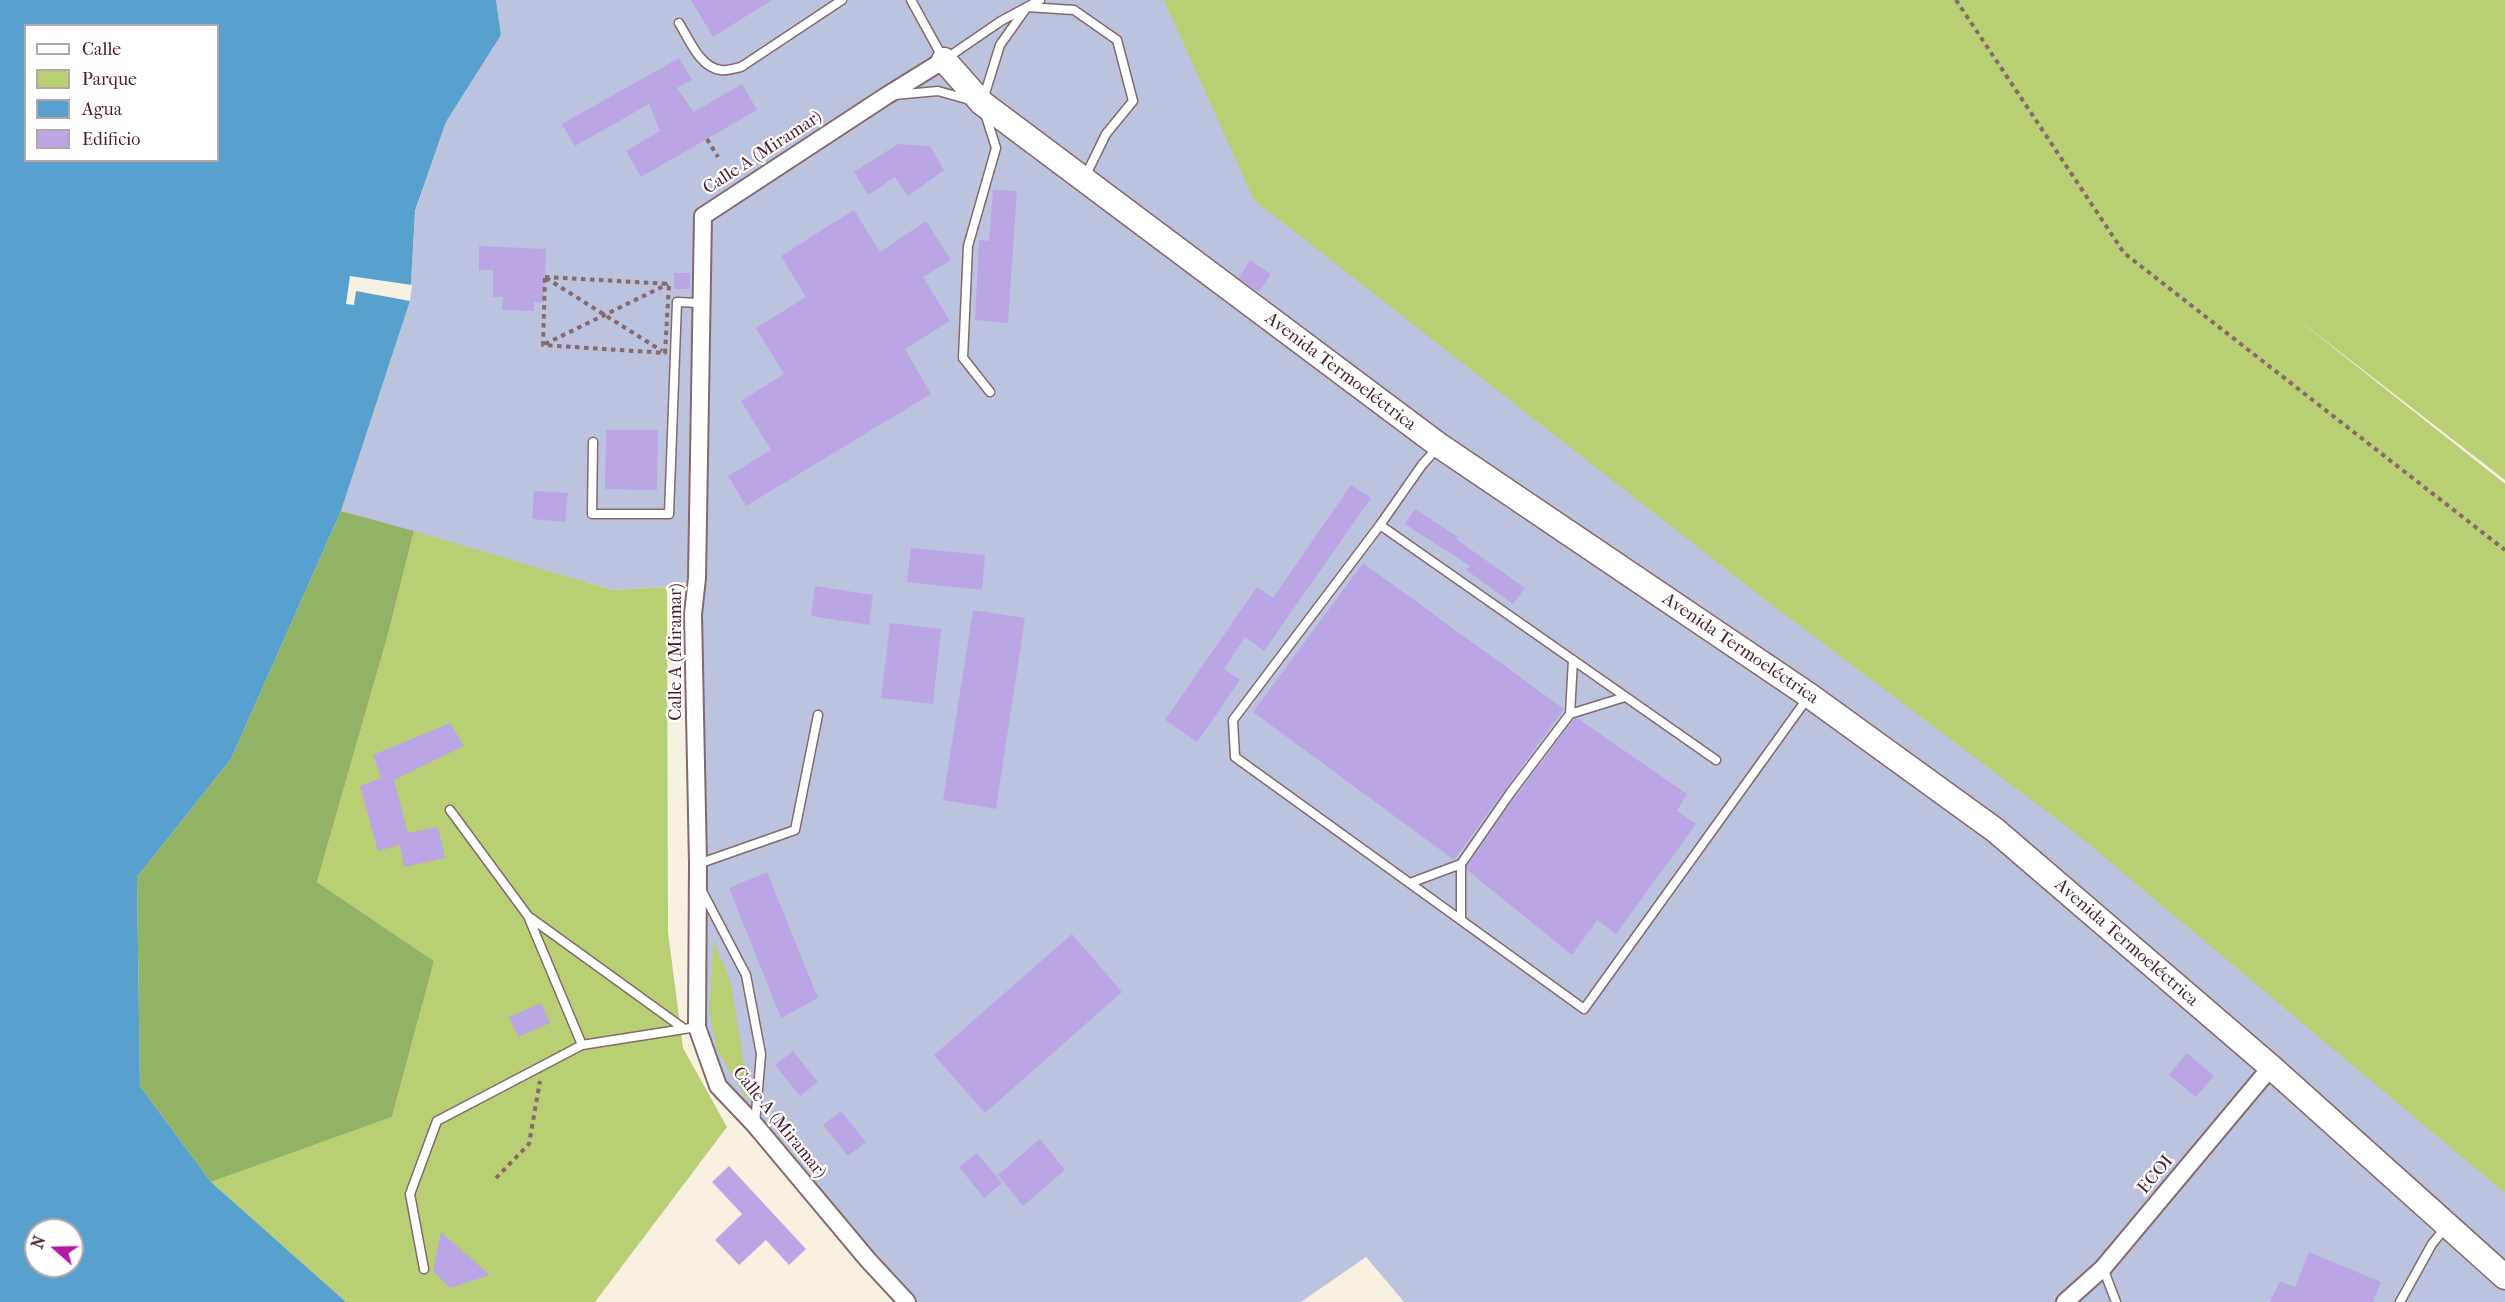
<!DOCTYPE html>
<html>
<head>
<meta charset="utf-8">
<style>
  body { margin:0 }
  #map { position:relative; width:2505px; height:1302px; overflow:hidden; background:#f7f1e2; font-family:"IM FELL French Canon",serif }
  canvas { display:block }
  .legend { position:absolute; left:24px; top:24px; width:195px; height:138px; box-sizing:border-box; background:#fff; border:2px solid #b7a5aa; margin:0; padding:8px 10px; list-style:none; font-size:18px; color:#4a1f2b }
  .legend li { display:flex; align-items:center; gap:12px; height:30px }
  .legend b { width:30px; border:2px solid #b7a5aa }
  .north { position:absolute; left:24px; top:1218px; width:60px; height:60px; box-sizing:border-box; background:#fff; border:2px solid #b7a5aa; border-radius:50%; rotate:290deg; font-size:16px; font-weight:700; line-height:24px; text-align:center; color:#4a1f2b }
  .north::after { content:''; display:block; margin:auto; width:21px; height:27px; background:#b5179e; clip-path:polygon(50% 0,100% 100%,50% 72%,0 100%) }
</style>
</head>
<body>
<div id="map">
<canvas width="2505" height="1302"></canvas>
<ul class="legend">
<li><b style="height:8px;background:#fff"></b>Calle</li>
<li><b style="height:16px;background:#b8cf73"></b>Parque</li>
<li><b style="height:16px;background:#58a1cf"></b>Agua</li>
<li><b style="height:16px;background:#bba6e5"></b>Edificio</li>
</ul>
<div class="north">N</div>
</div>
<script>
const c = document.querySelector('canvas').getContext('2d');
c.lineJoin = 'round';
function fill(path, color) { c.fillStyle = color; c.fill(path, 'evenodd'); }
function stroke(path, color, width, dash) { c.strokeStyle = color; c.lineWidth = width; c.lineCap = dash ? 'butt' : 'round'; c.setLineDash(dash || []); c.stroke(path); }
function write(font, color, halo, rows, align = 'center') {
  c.font = font + ' "IM FELL French Canon",serif'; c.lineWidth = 4.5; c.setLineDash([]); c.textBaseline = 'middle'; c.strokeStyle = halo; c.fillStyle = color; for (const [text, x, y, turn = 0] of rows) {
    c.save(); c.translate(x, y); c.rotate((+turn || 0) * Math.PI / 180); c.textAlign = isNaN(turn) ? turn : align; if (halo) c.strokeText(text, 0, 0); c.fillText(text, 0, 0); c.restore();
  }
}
fill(new Path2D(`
  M496,0H2052L2196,239L2505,484V1302H1404L1366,1257L1301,1302H907L718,1086L697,1028L696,579L667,587L613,590L341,511L410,301L415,212L446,122L501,35Z`), '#bcc3de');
fill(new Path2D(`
  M1164,0H2505V480L2287,311L2505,484V1193L2078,835L1763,598L1254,200Z
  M414,531L613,590L667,587L668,932L683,1048L727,1127L595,1302H346L211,1182L392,1117L434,961L317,882L389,631Z
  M714,941L731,983L750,1103L717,1050L709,1010Z`), '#b8cf73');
fill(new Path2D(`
  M341,511L414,531L389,631L317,882L434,961L392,1117L211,1182L140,1086L137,877L231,759Z`), '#92b265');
fill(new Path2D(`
  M0,0H496L501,35L446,122L415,211L410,301L341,511L231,759L137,877L140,1086L211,1182L346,1302H0ZM26,26H218V160H26ZM36,1230H72V1266H36Z`), '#58a1cf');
fill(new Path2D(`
  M350,276L412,285L410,301L356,291L354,305L346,304Z`), '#f7f1e2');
fill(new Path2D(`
  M691,0H772L713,37Z
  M679,58L692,80L677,88L694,112L742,84L757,110L641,177L626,151L660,131L649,104L575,146L562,124Z
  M898,144L930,146L944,170L908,196L895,177L868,195L854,172Z
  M993,190L1017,191L1008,323L975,320L979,240L989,241Z
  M854,210L880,252L926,221L951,260L923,277L950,321L905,349L931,394L746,506L728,476L771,450L741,401L784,374L756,328L806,297L781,256Z
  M479,246L546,249L544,302H534V311L502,310L503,297H493V270H479Z
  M1250,260L1271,274L1259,292L1239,278Z
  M674,273H690V289H674Z
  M606,430H658L657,490L605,489Z
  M1351,485L1371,498L1264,651L1245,637L1224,669L1240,680L1197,742L1165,720L1257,587L1273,598Z
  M534,491L568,493L565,522L532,519Z
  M1415,509L1458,537L1456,539L1525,588L1513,604L1466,570L1470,566L1405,524Z
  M911,548L985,555L982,590L907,582Z
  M1363,563L1564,709L1454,860L1253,712Z
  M815,586L873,595L869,625L811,616Z
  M973,610L1025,618L996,809L943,800Z
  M890,623L941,629L933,704L881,698Z
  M1577,718L1687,794L1677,811L1696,824L1616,934L1597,920L1572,955L1467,870V866L1516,796L1574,719Z
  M450,723L464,746L394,780L408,833L438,827L445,858L404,867L400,845L378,851L360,786L381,778L373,755Z
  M767,872L818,998L781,1018L729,888Z
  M1072,934L1122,992L985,1113L934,1055Z
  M541,1003L550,1023L518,1037L509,1017Z
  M793,1051L818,1082L800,1096L775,1065Z
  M2187,1053L2214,1076L2196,1097L2169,1075Z
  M841,1111L866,1142L848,1156L823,1125Z
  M1040,1139L1065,1170L1023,1206L998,1175Z
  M977,1153L1002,1183L984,1198L959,1167Z
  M729,1166L806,1249L789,1265L766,1240L739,1265L715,1240L742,1214L712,1182Z
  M441,1232L490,1275L450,1288L433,1271Z
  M2309,1252L2381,1282L2373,1302H2270L2280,1281L2295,1287Z`), '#bba6e5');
const lane = new Path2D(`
  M911,0L944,60L1001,21L1040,0
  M679,23C689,39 700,68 721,70C727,71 735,68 741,67L842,0
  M894,95L938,91L970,100
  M983,100L1000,45L1027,7L1074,10L1117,40L1133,101L1106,134L1084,179
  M985,113L996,148L968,246L963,358L990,392
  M593,442L592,514H669L677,302L700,303
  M1439,446L1422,465L1380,525L1233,720L1235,757L1584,1009L1809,696
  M1380,525L1716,760
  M1570,714L1573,660
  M450,810L528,916L582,1045
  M698,864L795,830L818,715
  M1410,883L1461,864
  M702,891L746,975L761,1054L755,1124
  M528,916L683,1028
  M1461,920V864L1511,792L1570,714L1625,697
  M2103,1268L2116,1302
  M424,1269L410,1194L437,1121L582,1045L697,1027
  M2400,1302L2432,1244L2446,1227`);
const street = new Path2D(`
  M907,1302L868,1260L755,1125L718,1086L697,1027L698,864L693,614L697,578L703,216L886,96L944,60
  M2065,1302L2103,1268L2271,1067`);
const secondary = new Path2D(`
  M944,60L982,103L1440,446L1810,696L1995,830L2271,1067L2505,1277`);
stroke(lane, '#87686b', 11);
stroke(street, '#87686b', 20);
stroke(secondary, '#87686b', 27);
stroke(new Path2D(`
  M1956,0L2124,253L2505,550
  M707,139L718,157
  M545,277L669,284L665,353L543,345Z
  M546,278L662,351
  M545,344L668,284
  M496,1178L529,1144L540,1081`), '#87686b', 4, [4.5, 4.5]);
stroke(lane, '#fff', 8);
stroke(street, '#fff', 16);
stroke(secondary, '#fff', 24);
write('18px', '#4a1f2b', '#fff', [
  ["Calle A (Miramar)",763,153,-33],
  ["Avenida Termoeléctrica",1340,372,37],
  ["Avenida Termoeléctrica",1740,649,34],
  ["Calle A (Miramar)",677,652,-90],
  ["Avenida Termoeléctrica",2126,943,41],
  ["Calle A (Miramar)",779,1123,51],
  ["ECOI",2156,1175,-50]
]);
</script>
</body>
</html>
